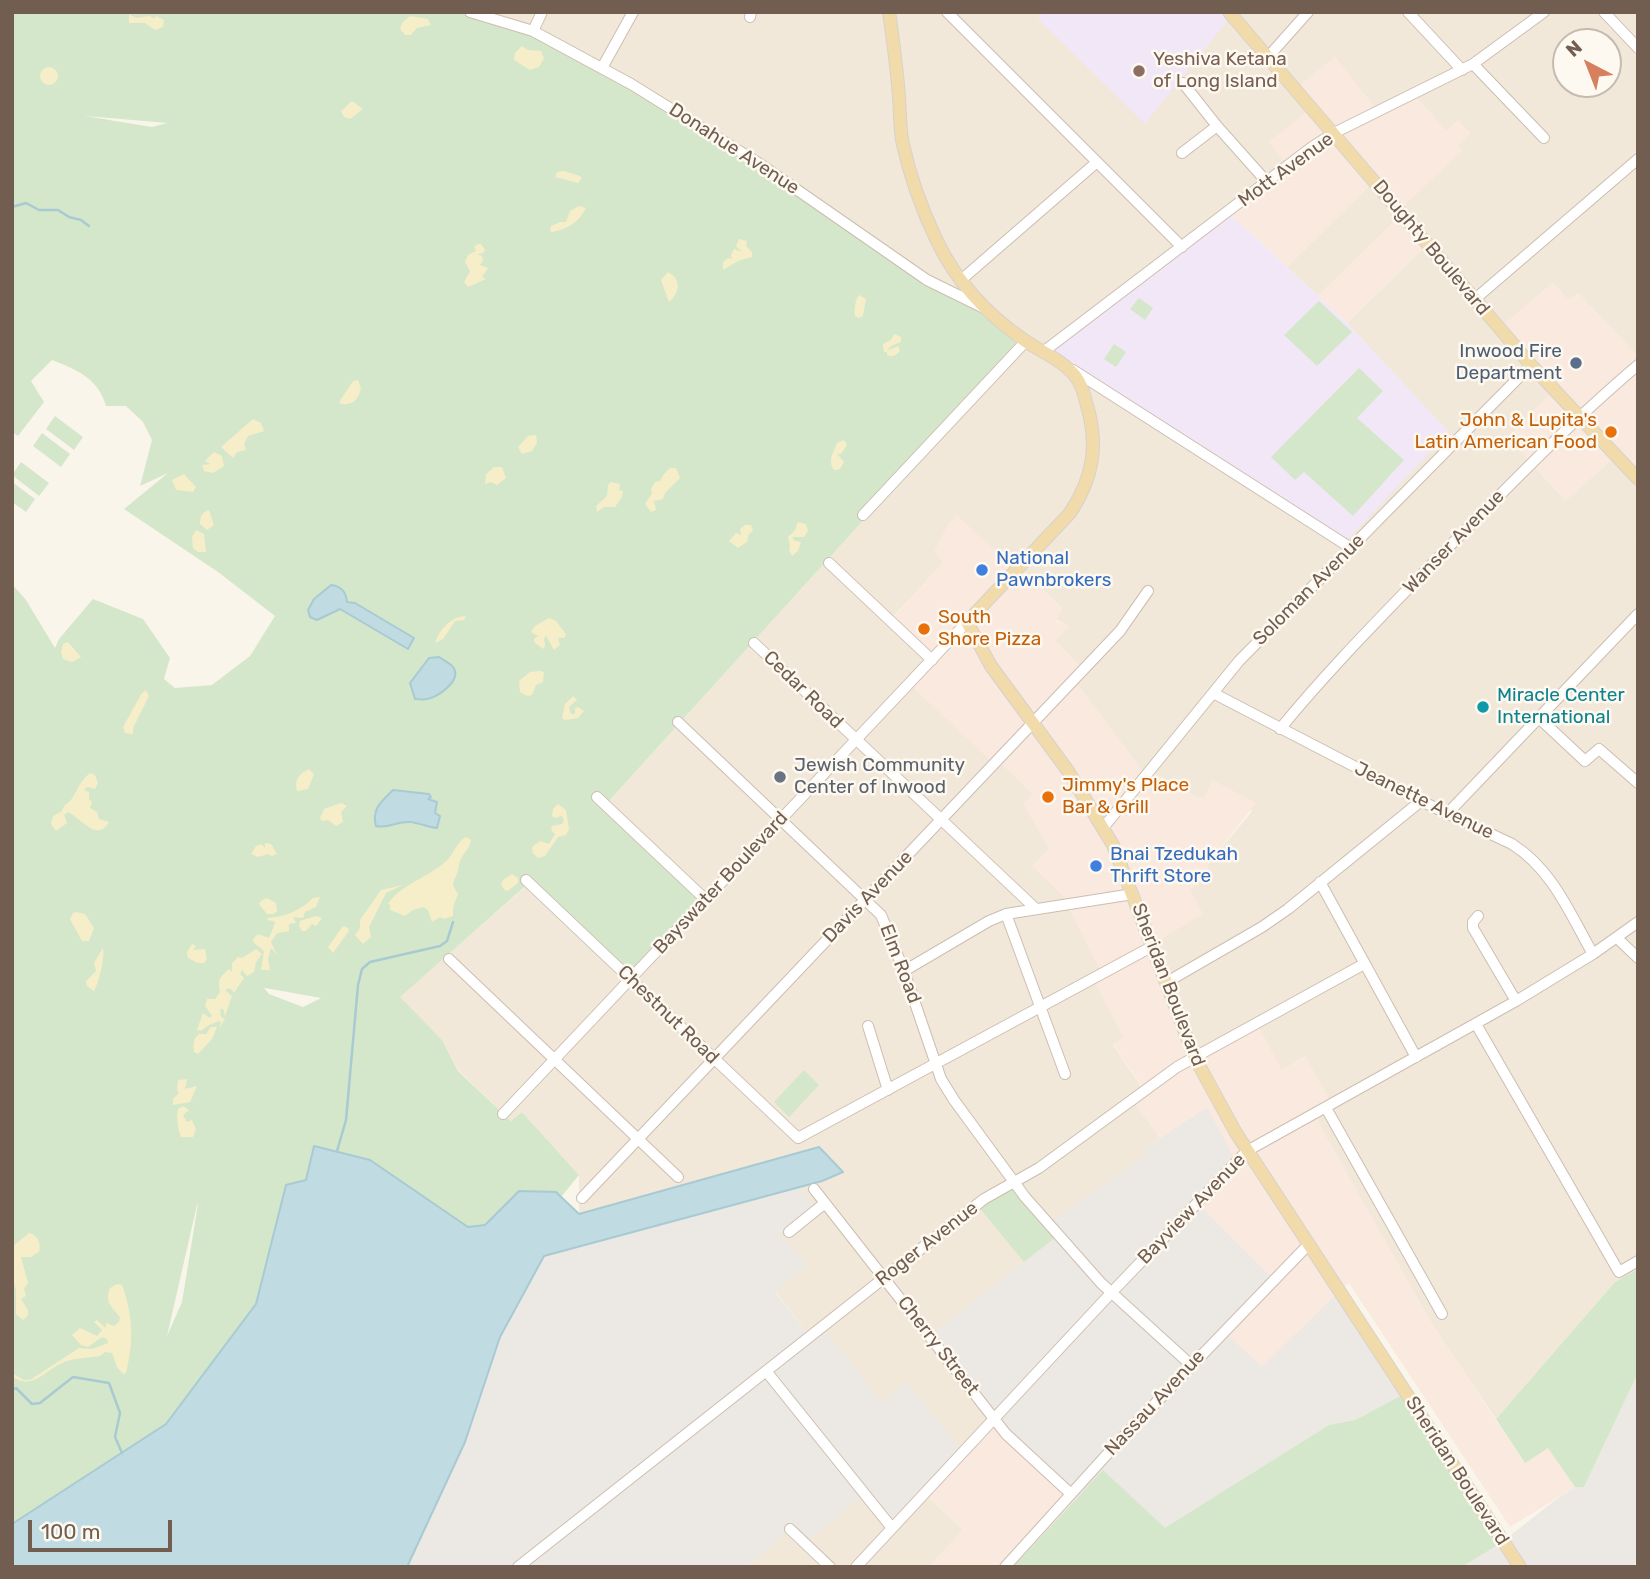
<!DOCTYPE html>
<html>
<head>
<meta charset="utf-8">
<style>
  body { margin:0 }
  #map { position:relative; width:1650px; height:1579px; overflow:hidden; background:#faf5ea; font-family:Rubik,sans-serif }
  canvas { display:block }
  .frame { position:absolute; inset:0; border:14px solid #725e50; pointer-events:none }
  .north { position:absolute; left:1552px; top:28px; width:70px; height:70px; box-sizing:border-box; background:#fdf9f0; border:2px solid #c5bbb0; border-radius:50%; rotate:318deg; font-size:19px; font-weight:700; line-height:28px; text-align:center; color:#725e50 }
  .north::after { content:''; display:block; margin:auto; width:24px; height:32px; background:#d6805e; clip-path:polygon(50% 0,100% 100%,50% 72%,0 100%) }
  .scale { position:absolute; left:28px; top:1520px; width:144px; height:32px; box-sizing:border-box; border:4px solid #725e50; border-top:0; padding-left:9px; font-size:21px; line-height:24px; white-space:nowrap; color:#725e50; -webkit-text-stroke:5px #fdf9f0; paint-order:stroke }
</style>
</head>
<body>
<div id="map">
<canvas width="1650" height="1579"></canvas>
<div class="frame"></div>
<div class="north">N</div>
<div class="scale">100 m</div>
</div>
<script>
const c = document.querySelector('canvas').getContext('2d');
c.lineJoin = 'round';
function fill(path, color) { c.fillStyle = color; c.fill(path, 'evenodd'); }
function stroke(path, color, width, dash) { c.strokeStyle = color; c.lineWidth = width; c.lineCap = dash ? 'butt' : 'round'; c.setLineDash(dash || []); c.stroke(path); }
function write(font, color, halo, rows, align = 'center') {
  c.font = font + ' Rubik,sans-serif'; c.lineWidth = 5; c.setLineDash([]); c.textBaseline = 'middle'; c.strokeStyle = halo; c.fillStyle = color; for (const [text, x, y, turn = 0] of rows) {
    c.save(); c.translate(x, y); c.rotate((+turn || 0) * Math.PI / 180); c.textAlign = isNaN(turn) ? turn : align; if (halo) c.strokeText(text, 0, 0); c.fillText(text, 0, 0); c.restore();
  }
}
fill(new Path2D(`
  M475,12H1638V356L1578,293L1569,300L1552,392L1508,437L1565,500L1614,458L1638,483V537L1635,540L1638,544V1269L1615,1282L1496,1419L1433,1326L1321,1128L1316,1117L1305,1057L1282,1070L1198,1059L1154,943L1190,889L1211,872L1206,867L1252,811L1213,780L1203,800L1150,771L1146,776L1074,680L1083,670L1055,640L1069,626L944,562L891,619L934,660L999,761L1033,794L1024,804L1049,848L1102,975L1094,980L1124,1037L1113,1045L1146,1094L1134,1102L1160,1138L1146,1148L1149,1154L996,1417L963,1452L906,1383L882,1402L823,1328L810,1337L775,1291L779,1232L813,1205L799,1187L822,1181L819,1147L579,1214V1175L522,1112L511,1121L458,1070L442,1040L399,997L530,883L607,803L1027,340ZM1566,42H1608V84H1566ZM1334,134L1373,182L1287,267L1318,296L1402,214L1427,245L1347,323L1448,432L1045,352Z
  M864,1494H925L963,1530L929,1567H746L789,1531L804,1544Z`), '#f1e8d9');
fill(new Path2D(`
  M1335,56L1377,110L1335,130L1298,87Z
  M1415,95L1446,130L1458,120L1471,133L1458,146L1462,151L1401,209L1337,133Z
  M1310,109L1330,132L1286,163L1268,142Z
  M1334,133L1373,182L1287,267L1228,212Z
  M1402,214L1427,245L1347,323L1318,296Z
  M1553,282L1569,300L1578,293L1638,356V360L1631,367L1638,375V483L1614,458L1566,501L1508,437L1552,392L1498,329Z
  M957,515L1017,571L1021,568L1063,608L1056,621L1070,626L1055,640L1083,670L1074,680L1146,775L1150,771L1202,800L1213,780L1256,803L1207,866L1211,871L1190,889L1203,914L1155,943L1198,1059L1258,1025L1282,1070L1306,1057L1334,1107L1316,1118L1433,1326L1524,1462L1548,1447L1575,1487L1510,1527L1349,1283L1262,1368L1225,1332L1198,1204L1207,1107L1160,1138L1134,1102L1146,1093L1113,1044L1124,1037L1093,980L1102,974L1067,905L1071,904L1032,866L1049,848L1023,804L1033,794L999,761L995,765L910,685L933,660L891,620L943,563L934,552L948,524Z
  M996,1417L1006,1433L1077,1498L1013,1567H929L963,1530L925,1494Z`), '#f9e9df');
fill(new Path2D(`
  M1207,1107L1237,1164L1199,1205L1276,1282L1226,1333L1262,1367L1339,1292L1404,1394L1355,1420L1329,1425L1165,1529L1104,1471L1077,1498L1006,1433L931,1335L1060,1233L1051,1221L1148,1154L1145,1148Z
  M799,1187L813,1205L779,1232L807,1265L775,1292L810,1337L823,1327L882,1402L907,1382L963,1452L892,1530L864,1495L804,1544L789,1531L746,1567H407L465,1442L500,1337L544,1256Z
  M1638,1373V1558L1634,1567H1462L1501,1543L1554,1501L1575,1487H1584Z`), '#ece8e3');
fill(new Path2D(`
  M1043,12H1229L1232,15L1145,124L1038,19Z
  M1228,212L1347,323L1449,432L1348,539L1043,352Z`), '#f2e7f7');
fill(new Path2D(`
  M12,12H475L533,31L659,100L938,286L986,309L1026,341L607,803L708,898L629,979L529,883L400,997L442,1040L458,1071L511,1121L522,1112L579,1175L561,1197L556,1192L519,1191L485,1225L468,1227L370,1160L286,1185L256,1305L166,1424L12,1524V584L26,600L55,648L59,639L93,599L143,619L170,658L164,679L175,688L212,685L250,656L275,616L218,572L124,509L168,473L140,486L152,440L143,422L126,406H106C99,379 76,369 52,360L31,381L44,402L18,436L12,432ZM85,116H86L167,123L152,127ZM264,988H265L321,998L303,1007L269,994ZM198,1204L182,1302L167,1336L197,1205Z
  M1139,298L1153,308L1145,320L1130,309Z
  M1319,301L1352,332L1317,366L1284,335Z
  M1114,344L1126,352L1116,367L1104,359Z
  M1359,368L1383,391L1357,418L1404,460L1353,516L1304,472L1295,480L1271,457Z
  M55,416L83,437L74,450L46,429Z
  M42,433L70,454L61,467L33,446Z
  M21,462L49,483L39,496L12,475Z
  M12,482L35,499L26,512L12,502Z
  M804,1070L819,1085L789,1117L774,1102Z
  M1014,1184L1057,1236L1024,1262L978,1206Z
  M1638,1269V1373L1584,1487H1575L1548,1448L1525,1463L1496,1419L1615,1282Z
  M1404,1394L1501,1543L1462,1567H1013L1103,1470L1165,1528L1329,1425L1355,1420Z`), '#d4e7ca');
fill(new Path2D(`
  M129,14L136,18L150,16L154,19L156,16L164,20L163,27L155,30L145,23H129Z
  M410,16L428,19L431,25L417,28L411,35H405L400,29L402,23Z
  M522,46L528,50L541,51L544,58L539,67L530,70L514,60L515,53Z
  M40 76a9 9 0 1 1 18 0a9 9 0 1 1-18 0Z
  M352,101L363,109L350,119L344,117L341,111Z
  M564,171L580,176L582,178L578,183L555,177L557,172Z
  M579,206L586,208C579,222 568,229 552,232L550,231L551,226L560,222H566L570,211Z
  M739,239L747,241L746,246L752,252V257L738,261L723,270V262L728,258L732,259L731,255L734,249L742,252L736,246Z
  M478,244H481L485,250L483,253L477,254L482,256L483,261L480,265L488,268L482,277L486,279L468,287L464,282L470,271L465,262L468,255L476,251L474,247Z
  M668,272C682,279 680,293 669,302L661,280Z
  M859,295L866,299L863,316L859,318L855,316C854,310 855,300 859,295Z
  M894,334L901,337V342L891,346L887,351L898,346L900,350C897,356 893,357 887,355V352H884L883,344L891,340Z
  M358,380L361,389C357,401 353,405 341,404L339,402L353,381Z
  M253,419L261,423L264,431L248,436L244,444L246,450L237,452L233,458L221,447Z
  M536,435L537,443L532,451L522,454L518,447L528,436Z
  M844,440L847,445L841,454H837L844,462L840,469L834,470C827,460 834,452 837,443Z
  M214,452L222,456L224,466L213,473L204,471L202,465L211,464L205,461Z
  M494,467H502L506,478L497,485L491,482L485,484L486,474Z
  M670,468H676L680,478L665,493L663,499L654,501L656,510L651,512L645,504L652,493L651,489L655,482L660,481L664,474Z
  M184,474L196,487L193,492L176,490L172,480Z
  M611,482L620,484L619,490L623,491L622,497L615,507H604L597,512L596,506L607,496L608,485Z
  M209,510L214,525L207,530L200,524C200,517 202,512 209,510Z
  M798,522L806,524L808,531L804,537H792L795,541L801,542L798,551L792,556L789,550L790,545L788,537L795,530Z
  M745,525H751L753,531L749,534L747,542L738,548L729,541L736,533L741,535L740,529Z
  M196,530L204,534L206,552H198L193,548L192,537Z
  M464,616L466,617L464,620L455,621L443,639L435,643C439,630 450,618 464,616Z
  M549,618L556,621L566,634L564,638H558L560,645L554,650L546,636L544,638L545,646L543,649L535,643L534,639L538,636L531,632L535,626Z
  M68,642L81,657L72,662L63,659L61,653L63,644Z
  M540,671L544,672L543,682L536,685L532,695L527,696L520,692L519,681L530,672Z
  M146,690L149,696L133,728V734L125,733L123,727L142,693Z
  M573,696L577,700L569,707L571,714H575V708L578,707L584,711L578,718L565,720L562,718L565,704Z
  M309,769L314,774L308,789L297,791C294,779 299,774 309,769Z
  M90,773L95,775L98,783L95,789L87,787L84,790L89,792V799L92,802L90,808L97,812L99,819L109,822C97,843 81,818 68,812L64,815L67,823L56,831L51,824L53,816L62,811C64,803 69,804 73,797C78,788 81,780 90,773Z
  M341,803L347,806L341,812L343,822L336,826L328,820L322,821L320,818L324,809Z
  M558,804L566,810L569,829L566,835L558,837L545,856L538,858L533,853L532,847L540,841L549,844L555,834L551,830L552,826L562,824L564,821L562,816L555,818L552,816L553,809Z
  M466,837L471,840C470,848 464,852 461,859C459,863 459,866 458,870C455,883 449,880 458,894L453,907V916L444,919L440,917L432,922L428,910L423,907L413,910L405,916L390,910V905L388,904C400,885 429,877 445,862C454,855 455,843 466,837Z
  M265,843L271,844L277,854L272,856L268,854L258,857L251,854L256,846L261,844L265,848Z
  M512,874L518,878V883L508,891L505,890L501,885L503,880Z
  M403,885L386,893L369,927L371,937L363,944L355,935L360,928V920L381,890Z
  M320,897L316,907L305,912L303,918L293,917L296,923L289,924V931L277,933L271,942L277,955L271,948L268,959L270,970H261L264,951L254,943L253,939L258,934L269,938L275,923L274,921L267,920L268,918C284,917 302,910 313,898Z
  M267,898L276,903L277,911L274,914H267L259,904L262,900Z
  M76,912L85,914L94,928L89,941H82L70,919L73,913Z
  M316,916L322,918L316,926L312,924L306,931H302L299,926L300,921Z
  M343,926L348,928L349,931L333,953L328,947Z
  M192,944L196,946L193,950L205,949L207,959L204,963H198L188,958L187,952Z
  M103,948C105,957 99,983 94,991L87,986L86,981L96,971L94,963Z
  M256,949L262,954L256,962L254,972L247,976L242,970L240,974L244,978L234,993L230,988L225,990L232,996L225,1016L223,1009H220L221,1017L225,1019L219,1029L221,1022L219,1021L209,1025L201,1031L197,1030L203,1013L210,1018L212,1016L205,1006L207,999H215L220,992C217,980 220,977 229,969L232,972V963L238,957L242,958Z
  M211,1027H217L212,1039L198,1054L194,1052C193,1044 193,1039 199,1034H206Z
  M187,1079L185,1089L197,1086L190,1102L173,1105V1099L179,1093L177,1090L178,1080Z
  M183,1106L189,1110L183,1115L187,1122L192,1120L196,1129L193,1137H181C178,1129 176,1117 178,1109Z
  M29,1233C39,1236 41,1244 39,1252L31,1257H21L28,1283L24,1289L26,1296L21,1299L28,1310V1315L23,1320L16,1314V1290L12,1275V1247Z
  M117,1284L122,1285C133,1315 134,1341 126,1373L123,1374L117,1367L112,1353L105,1352L100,1356C87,1358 73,1358 62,1363C44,1371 32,1391 12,1376V1373L24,1380H30L79,1348L92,1349L108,1343L107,1339L102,1337L88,1347L81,1345L72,1335L80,1328L97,1336L102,1330L94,1322L97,1320L106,1328V1323L114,1326L119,1322L120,1317C112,1307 104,1302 110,1288Z`), '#f6eec9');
const water = new Path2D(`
  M331,585C342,586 346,592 347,602L355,603L414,638L408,649L340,609L317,620L310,617L308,610L314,599Z
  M439,657C443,660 450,663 453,667C463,680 437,698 427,699C423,700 419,699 415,699L410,683L429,658Z
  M393,790L429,794L431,797L428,799L437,802L435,813L440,816L437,828C428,827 419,823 410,822C398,821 388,829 376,826C371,809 382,801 393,790Z
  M314,1146L370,1160L468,1227L485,1225L519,1191L556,1192L579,1214L819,1147L843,1172L822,1181L544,1256L500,1337L465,1442L407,1567H12V1524L166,1424L256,1304L286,1185L306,1180Z`);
fill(water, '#c0dbe2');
stroke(water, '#a8cad3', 2);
stroke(new Path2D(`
  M12,207L26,203L39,210H58L69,217L81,220L89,226
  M337,1151L346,1120L358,985L362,969L370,962L440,946L447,941L453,922
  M12,1390L16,1388L32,1404L40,1403L73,1377L109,1383L120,1413L115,1437L122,1453`), '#a8cad3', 2.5);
const minor = new Path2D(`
  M470,12L533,31L631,84L757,162L927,280L984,308
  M947,12L1182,247
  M1408,12L1462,70
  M1604,12L1638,48
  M750,17L751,12
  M533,31L542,12
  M1268,57L1308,12
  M1473,64L1544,138
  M602,68L633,12
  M1183,83L1217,126L1266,181
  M1182,153L1217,126
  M961,280L1097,162
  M1475,299L1638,159
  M1043,352L1312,147L1334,133L1473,64L1544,12
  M1073,370L1351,548
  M863,515L1026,341
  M829,563L932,660
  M754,643L1036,909
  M1213,693L1421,801L1512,844C1553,870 1570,914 1593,954
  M1539,718L1585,761L1599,749L1638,783
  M678,722L881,915L904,971L941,1079L954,1100L1025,1197L1101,1283L1191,1365
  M1280,729C1328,670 1382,616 1435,561C1501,494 1566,426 1638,365
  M597,797L705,899
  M1447,814L1638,614
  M1103,828L1239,661L1531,365
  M526,880L798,1138L1153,946
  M1320,882L1416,1057
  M1006,914L1065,1074
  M1478,916L1473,922V928L1516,1001
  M1617,938L1638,958
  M449,959L678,1177
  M904,971L989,921L1006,914L1133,894
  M1167,982L1262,927L1288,909L1421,801
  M1476,1024L1619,1272L1638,1261
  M868,1026L888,1090
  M1326,1108L1442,1314
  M503,1114L967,622
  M814,1189L1006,1434L1071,1494
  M582,1198L1120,631L1148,591
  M789,1232L825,1203
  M766,1371L892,1528
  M790,1529L830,1567
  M518,1567L984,1199L1039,1168L1177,1067L1364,964
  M856,1567L1112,1292L1247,1151L1516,1001L1593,954L1638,922
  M1005,1567L1120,1440L1309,1244`);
const major = new Path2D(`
  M889,12C893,40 897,69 899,97C900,111 900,126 902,140C909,173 922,210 937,241C956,281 988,315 1024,340C1041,352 1063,360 1076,377C1081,384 1084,393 1086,402C1099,443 1094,477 1070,513L967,622L991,666L1068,771L1113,845L1195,1058L1236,1133L1520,1567
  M1229,12L1531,365L1638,479`);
stroke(minor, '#ccbeb1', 12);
stroke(major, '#d8d2ce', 14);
stroke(minor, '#fff', 10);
stroke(major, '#f1dbab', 12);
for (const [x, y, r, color] of [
  [1139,71,7,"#8d6e63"],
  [1576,363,7,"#5c6f8a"],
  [1611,432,7,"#e8710a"],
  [982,570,7,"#3f7fe0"],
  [924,629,7,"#e8710a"],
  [1483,707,7,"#0f9aa8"],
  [780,777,7,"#6b7280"],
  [1048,797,7,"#e8710a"],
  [1096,866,7,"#3f7fe0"]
]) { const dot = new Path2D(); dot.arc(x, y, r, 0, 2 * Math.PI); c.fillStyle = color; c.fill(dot); stroke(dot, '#fdf9f0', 2.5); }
write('19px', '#785e54', '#fdf9f0', [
  ["Yeshiva Ketana",1153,60],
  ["of Long Island",1153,82]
], 'left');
write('19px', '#725e50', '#fdf9f0', [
  ["Donahue Avenue",734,149,33],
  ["Mott Avenue",1286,170,-36],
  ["Doughty Boulevard",1431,248,50],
  ["Wanser Avenue",1454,542,-46],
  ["Soloman Avenue",1309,590,-45],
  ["Cedar Road",803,690,44],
  ["Jeanette Avenue",1424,801,26],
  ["Bayswater Boulevard",721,883,-47],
  ["Davis Avenue",868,897,-46],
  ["Elm Road",900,964,69],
  ["Sheridan Boulevard",1168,985,69],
  ["Chestnut Road",668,1015,44],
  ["Bayview Avenue",1192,1209,-46],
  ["Roger Avenue",927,1244,-38],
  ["Cherry Street",938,1346,52],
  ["Nassau Avenue",1155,1403,-47],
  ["Sheridan Boulevard",1457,1471,57]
]);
write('19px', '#4e5e75', '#fdf9f0', [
  ["Inwood Fire",1562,352],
  ["Department",1562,374]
], 'right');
write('19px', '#c56008', '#fdf9f0', [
  ["John & Lupita's",1597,421,"right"],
  ["Latin American Food",1597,443,"right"],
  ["South",938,618],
  ["Shore Pizza",938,640],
  ["Jimmy's Place",1062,786],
  ["Bar & Grill",1062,808]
], 'left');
write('19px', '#366cbe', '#fdf9f0', [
  ["National",996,559],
  ["Pawnbrokers",996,581],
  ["Bnai Tzedukah",1110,855],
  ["Thrift Store",1110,877]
], 'left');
write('19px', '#0d838f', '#fdf9f0', [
  ["Miracle Center",1497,696],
  ["International",1497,718]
], 'left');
write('19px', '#5b616d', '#fdf9f0', [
  ["Jewish Community",794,766],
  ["Center of Inwood",794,788]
], 'left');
</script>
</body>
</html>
